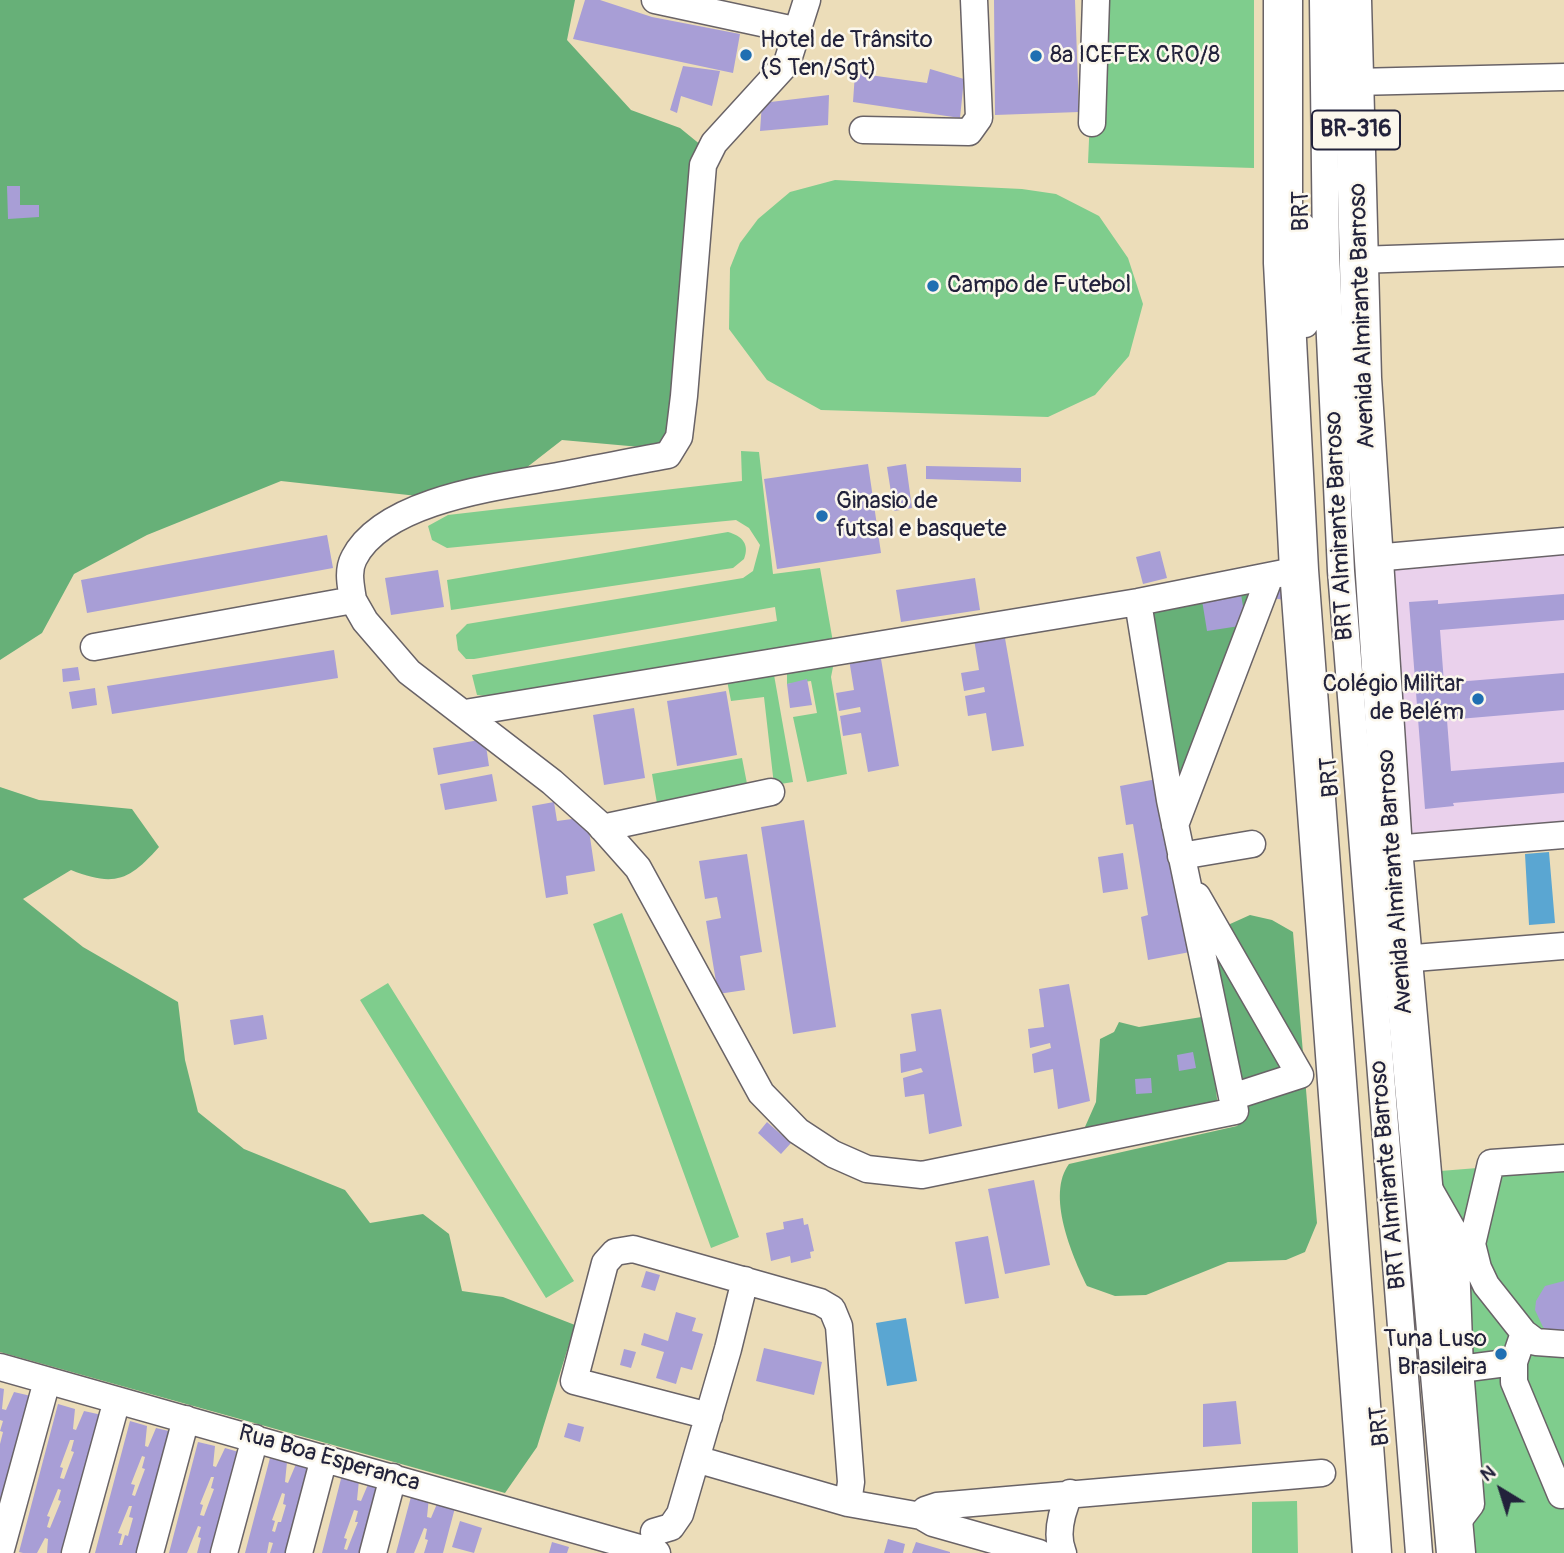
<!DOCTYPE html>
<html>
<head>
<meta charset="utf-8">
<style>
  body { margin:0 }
  #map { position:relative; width:1564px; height:1553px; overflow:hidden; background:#ecddb9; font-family:Pangolin,sans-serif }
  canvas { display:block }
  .north { position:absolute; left:1466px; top:1455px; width:70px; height:70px; -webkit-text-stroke:5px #fbf7ec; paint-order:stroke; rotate:322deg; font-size:19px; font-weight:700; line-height:28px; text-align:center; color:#22223b }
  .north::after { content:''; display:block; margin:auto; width:24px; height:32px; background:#22223b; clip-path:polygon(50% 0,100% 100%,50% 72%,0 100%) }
</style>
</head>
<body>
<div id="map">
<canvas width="1564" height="1553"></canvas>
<div class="north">N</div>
</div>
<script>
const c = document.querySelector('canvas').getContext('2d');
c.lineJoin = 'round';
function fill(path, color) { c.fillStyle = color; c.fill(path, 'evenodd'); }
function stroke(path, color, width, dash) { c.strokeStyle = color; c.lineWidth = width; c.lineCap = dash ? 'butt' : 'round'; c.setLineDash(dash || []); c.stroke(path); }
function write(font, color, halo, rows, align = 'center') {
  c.font = font + ' Pangolin,sans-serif'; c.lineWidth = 5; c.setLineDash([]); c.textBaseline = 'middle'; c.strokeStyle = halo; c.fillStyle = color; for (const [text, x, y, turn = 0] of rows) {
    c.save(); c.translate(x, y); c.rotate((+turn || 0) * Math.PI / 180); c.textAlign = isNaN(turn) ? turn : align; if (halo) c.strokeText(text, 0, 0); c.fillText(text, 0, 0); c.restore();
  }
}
fill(new Path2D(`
  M1564,528V841L1404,855L1382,547Z`), '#ead1ec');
fill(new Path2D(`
  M1095,0H1254V168L1088,163Z
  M835,180L1022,189L1056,194L1099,216L1128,258L1143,304L1129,356L1095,395L1048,417L821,410L767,380L729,329L730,268L740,243L758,219L790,192Z
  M741,451L759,452L773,574L820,568L833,642L502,698L477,695L472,675L777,621L775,607L474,659H466L458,650L456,635L467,624L743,578L753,571L760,545L749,528L736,520L447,548L432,540L428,526L448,515L742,481Z
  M728,532C742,536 750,544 744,559L733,568L451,610L447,580Z
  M835,657L831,677L847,774L807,782L793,717L817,713L811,681L787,684V667Z
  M771,658L793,782L774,785L764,697L731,701L725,670Z
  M742,758L749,794L658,809L652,774Z
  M622,913L739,1237L711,1248L593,924Z
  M388,983L574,1281L546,1298L360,1000Z
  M1564,1161V1553H1456L1428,1172Z
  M1297,1501L1298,1553H1252V1502Z`), '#7fcd8d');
fill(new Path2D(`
  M0,0H575L567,40L631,110L680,128L707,150L685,451L562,440L481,503L281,481L147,535L74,574L42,633L0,660Z
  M1258,585L1176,813L1145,605Z
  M0,787L39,800L132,809L159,847C129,881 114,887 71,870L23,899L83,947L178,1002L185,1060L198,1112L244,1149L345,1190L370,1223L423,1214L449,1234L462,1291L503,1297L575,1325L537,1447L505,1493L0,1352Z
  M1250,915L1272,920L1293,932L1317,1223L1305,1252L1286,1260L1228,1262L1146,1295L1115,1296L1087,1286C1072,1255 1046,1195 1069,1164L1237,1126L1246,1116L1211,958L1219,929Z
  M1208,1016L1218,1108L1081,1136L1096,1102L1100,1039L1114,1032L1119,1022L1139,1027Z`), '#67b078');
fill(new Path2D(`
  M1549,852L1555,923L1529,925L1525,854Z
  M906,1318L917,1381L887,1386L876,1323Z`), '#5aa6d2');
fill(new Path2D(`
  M585,0H600L652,17L740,34L733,73L573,39Z
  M994,0H1075L1079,112L995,115Z
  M683,66L720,71L712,106L681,96L677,113L670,110Z
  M930,69L964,79L960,118L853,102L855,73L927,83Z
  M829,95L828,125L760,131L762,103Z
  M7,186H20V205H39V217L8,219Z
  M868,464L881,553L777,569L764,479Z
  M906,464L912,508L894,511L887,467Z
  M926,466L1021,468V482L926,479Z
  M327,535L333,568L87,613L81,580Z
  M1160,551L1167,578L1143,584L1136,557Z
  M438,570L444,607L391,615L385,578Z
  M975,578L980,610L901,622L896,590Z
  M1274,585L1287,588L1285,600L1271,598Z
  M1241,594L1246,625L1207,631L1202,600Z
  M1564,594V620L1440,630L1444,683L1564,673V710L1447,720L1451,771L1564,762V793L1453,803L1454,806L1425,809L1409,602L1438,600V604Z
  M1003,627L1024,746L992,751L986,713L968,716L965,696L985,692L984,687L964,691L961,673L979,670L973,633Z
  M879,647L899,766L868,772L861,733L843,736L840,716L861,712L860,707L839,711L836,693L854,690L848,653Z
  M334,650L338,678L112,714L107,686Z
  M78,667L80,680L63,682L62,669Z
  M807,679L812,705L790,708L787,684Z
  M95,688L97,705L72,709L69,692Z
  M726,691L737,755L677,766L667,701Z
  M634,708L645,778L604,785L593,715Z
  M485,739L489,766L438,775L433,748Z
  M492,774L497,801L445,810L440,784Z
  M1162,778L1190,952L1148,960L1141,917L1148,915L1133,824L1126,825L1120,786Z
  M554,802L557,821L587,817L595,871L566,876L568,894L546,898L532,806Z
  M804,820L836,1027L793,1034L761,827Z
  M1123,853L1128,889L1103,893L1098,857Z
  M747,854L762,952L740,956L745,990L718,994L706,921L721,918L717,897L705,899L699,861Z
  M1069,984L1090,1101L1058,1109L1053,1069L1034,1073L1032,1054L1051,1048L1050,1043L1030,1048L1028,1029L1044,1027L1039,989Z
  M941,1009L962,1126L929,1134L924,1094L905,1097L903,1078L923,1072L921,1068L901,1073L900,1054L916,1051L911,1014Z
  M263,1015L267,1039L234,1045L230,1020Z
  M1193,1052L1196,1068L1179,1071L1177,1055Z
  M1151,1078L1152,1093L1136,1094L1135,1079Z
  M767,1122L791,1143L781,1154L758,1133Z
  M1034,1180L1050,1265L1005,1274L988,1189Z
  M803,1218L804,1225L808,1224L814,1251L810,1252L811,1258L791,1263L790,1256L771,1261L766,1233L784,1229L783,1222Z
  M988,1236L999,1298L965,1304L955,1242Z
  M646,1271L660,1275L655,1291L641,1287Z
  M1564,1281V1335L1550,1333L1543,1327L1535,1310L1536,1301L1545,1286Z
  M676,1312L696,1318L692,1331L703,1334L692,1370L681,1367L676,1384L656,1378L664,1352L641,1345L644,1333L668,1341Z
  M764,1348L822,1362L814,1395L756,1381Z
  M624,1349L636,1352L631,1368L620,1365Z
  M0,1388L4,1389L2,1409L6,1410L14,1392L31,1396L0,1510V1444L3,1432L0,1431L3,1421L0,1420Z
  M1236,1401L1241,1444L1203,1447V1404Z
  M58,1404L75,1409L73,1429L76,1430L84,1411L102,1415L66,1553H47L48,1539L45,1538L37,1553H23L19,1552ZM70,1440H74L71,1451L74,1452L64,1479L60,1478L63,1468L60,1467ZM58,1489L61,1490L58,1500L61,1501L50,1528L47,1527L50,1517L47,1516Z
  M130,1421L147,1426L145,1446L148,1447L156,1428L173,1432L142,1553H95ZM142,1456L145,1457L142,1468L145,1469L135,1496L132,1495L135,1485L131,1484ZM129,1506H132L129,1517L133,1518L128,1536L125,1535L122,1545H119L122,1534L118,1533Z
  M568,1423L584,1427L580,1442L564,1437Z
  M198,1442L215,1446L213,1466L216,1467L225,1448L242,1453L215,1553H197L201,1538L198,1537L201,1527L198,1526L187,1553H169ZM211,1477H214L211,1488L214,1489L204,1516L200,1515L203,1505L200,1504Z
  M270,1458L287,1462L285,1482L288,1483L296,1464L314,1469L292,1553H270L273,1543L269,1542L267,1553H245ZM282,1493L285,1494L283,1504L286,1505L281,1522H278L275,1532L272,1531L275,1521L272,1520Z
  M342,1475L359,1480L357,1500L361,1501L369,1482L386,1486L368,1553H322ZM354,1510L358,1511L355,1522H358L347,1550L344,1549L347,1539L344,1538Z
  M412,1493L429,1497L427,1517L431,1518L439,1499L456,1504L443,1553H424L428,1540L425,1539L427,1529L424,1528L414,1553H396Z
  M460,1521L482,1528L474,1553L452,1547Z
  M888,1539L905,1544L903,1553H884Z
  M552,1542L569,1547L567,1553H549Z
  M916,1542L950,1552V1553H912Z`), '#a89ed6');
const minor = new Path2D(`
  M655,0L799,31
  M1323,0L1326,253L1341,571L1419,1553
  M1355,82L1564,77
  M1092,123L1096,0
  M863,130L969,132L979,118L974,0
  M1302,226L1305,324
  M1358,260L1564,253
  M1374,558L1564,541
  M353,600C351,586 347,571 354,558C383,501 495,487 552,477C590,470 629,462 668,455L679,437L684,396L703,165L714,143L787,63L807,0
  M94,647L353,600L365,621L409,672L552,782L598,823L638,868L761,1093L798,1131L833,1154L867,1169L922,1175L1235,1111L1170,800L1138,602
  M465,713L1138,602L1299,570
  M1175,825L1270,576
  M602,828L771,792
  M1393,849L1564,835
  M1181,856L1252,844
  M1197,896L1300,1075L1232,1097
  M1402,959L1564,946
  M1564,1158L1491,1163L1472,1244L1478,1268L1486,1285L1524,1333L1536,1342L1564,1344
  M1427,1185L1455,1234L1460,1369L1471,1504L1455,1525
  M1524,1333L1514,1362V1382L1561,1495
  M0,1367L657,1553
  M1460,1369L1514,1362
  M709,1416L574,1381L605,1263L615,1252L633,1249L820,1302L832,1309L839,1326L851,1482L848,1503
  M696,1459L848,1503L921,1516
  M654,1532L671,1527L680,1514L728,1349L745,1280
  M0,1553L47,1381
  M75,1553L117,1400
  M150,1553L186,1419
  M224,1553L255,1438
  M299,1553L324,1458
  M373,1553L393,1477
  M1039,1553L933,1523L921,1516L925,1510L937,1506L1322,1473
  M1063,1553C1055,1534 1062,1511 1070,1493`);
const highway = new Path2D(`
  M1283,0V263L1299,570L1372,1553
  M1352,0L1362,378L1393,849L1456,1553`);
stroke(minor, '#696367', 29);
stroke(highway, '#696367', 41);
stroke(minor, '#fff', 26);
stroke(highway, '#fff', 38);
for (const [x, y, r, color] of [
  [746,55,7,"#1f6fb2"],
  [1036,56,7,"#1f6fb2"],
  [933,286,7,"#1f6fb2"],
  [822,516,7,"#1f6fb2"],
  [1478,699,7,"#1f6fb2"],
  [1501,1354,7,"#1f6fb2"]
]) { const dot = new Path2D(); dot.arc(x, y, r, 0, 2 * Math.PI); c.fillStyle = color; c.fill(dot); stroke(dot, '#fbf7ec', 2.5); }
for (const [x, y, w] of [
  [1356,130,88]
]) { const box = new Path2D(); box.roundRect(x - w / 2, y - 19.5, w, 39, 5); c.fillStyle = '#fbf7ec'; c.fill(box); stroke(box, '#22223b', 2); }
write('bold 23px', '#22223b', null, [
  ["BR-316",1356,130]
]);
write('24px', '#22223b', '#fbf7ec', [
  ["Hotel de Trânsito",760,41],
  ["(S Ten/Sgt)",760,69],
  ["8ª ICEFEx CRO/8",1050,56],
  ["Campo de Futebol",947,286],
  ["Ginasio de",836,502],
  ["futsal e basquete",836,530],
  ["Colégio Militar",1464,685,"right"],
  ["de Belém",1464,713,"right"],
  ["Tuna Luso",1487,1340,"right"],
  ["Brasileira",1487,1368,"right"]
], 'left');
write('24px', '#22223b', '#fbf7ec', [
  ["BRT",1302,211,-90],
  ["Avenida Almirante Barroso",1363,316,-92],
  ["BRT Almirante Barroso",1340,526,-93],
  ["BRT",1331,777,-94],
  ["Avenida Almirante Barroso",1396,882,-94],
  ["BRT Almirante Barroso",1389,1175,-95],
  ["BRT",1381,1426,-95],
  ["Rua Boa Esperanca",329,1459,16]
]);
</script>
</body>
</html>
